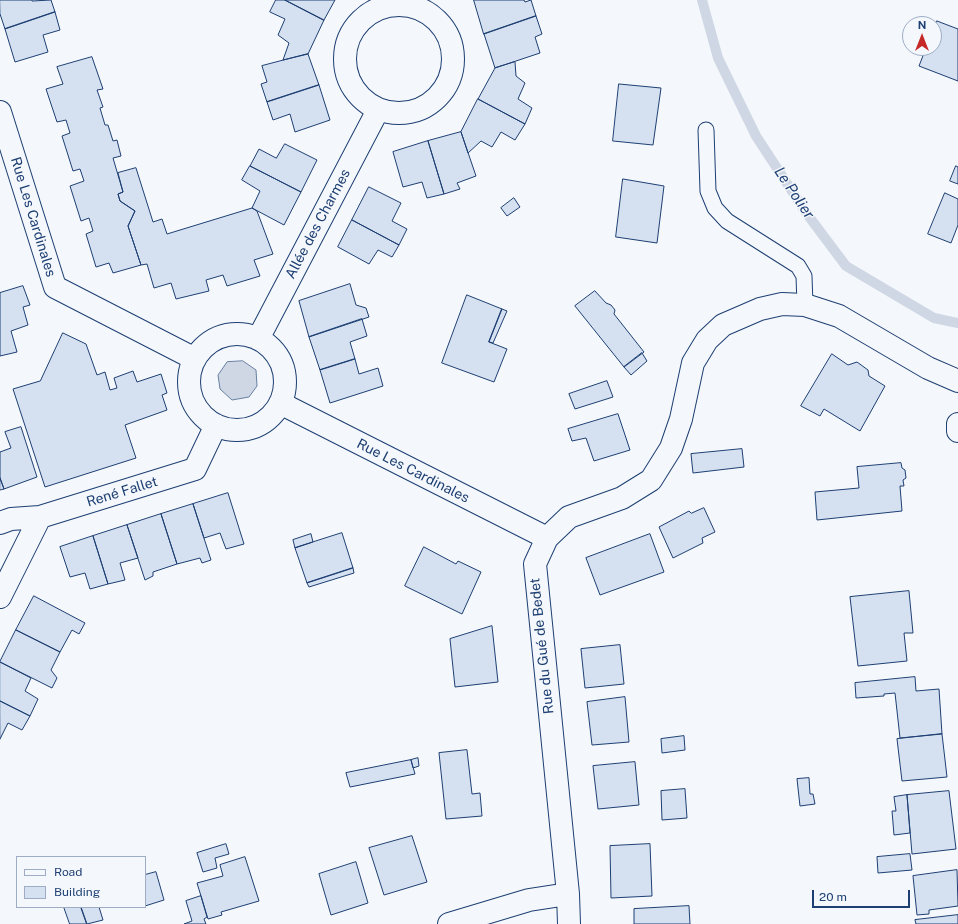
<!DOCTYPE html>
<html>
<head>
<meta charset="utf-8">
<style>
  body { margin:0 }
  #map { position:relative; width:958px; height:924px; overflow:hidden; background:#f4f7fb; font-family:"Public Sans",sans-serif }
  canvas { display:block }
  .legend { position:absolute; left:16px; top:856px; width:130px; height:52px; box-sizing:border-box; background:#f4f7fb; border:1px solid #9eadc5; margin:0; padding:5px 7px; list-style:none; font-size:12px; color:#1d3f73 }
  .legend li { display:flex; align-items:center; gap:8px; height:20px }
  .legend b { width:20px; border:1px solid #9eadc5 }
  .north { position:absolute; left:902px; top:16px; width:40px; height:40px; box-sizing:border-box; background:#f4f7fb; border:1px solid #9eadc5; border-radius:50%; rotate:0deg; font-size:11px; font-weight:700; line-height:16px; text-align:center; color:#1d3f73 }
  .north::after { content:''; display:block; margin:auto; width:14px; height:18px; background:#c62828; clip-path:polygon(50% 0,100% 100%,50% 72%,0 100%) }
  .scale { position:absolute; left:812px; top:890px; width:98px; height:18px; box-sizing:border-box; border:2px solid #1d3f73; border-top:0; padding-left:5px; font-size:12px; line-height:14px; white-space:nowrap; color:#1d3f73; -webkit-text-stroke:3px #f4f7fb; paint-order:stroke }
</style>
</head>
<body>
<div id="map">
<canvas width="958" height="924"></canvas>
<ul class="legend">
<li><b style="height:5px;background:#f4f7fb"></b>Road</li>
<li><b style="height:11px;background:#d5e0f0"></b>Building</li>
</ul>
<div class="north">N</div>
<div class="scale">20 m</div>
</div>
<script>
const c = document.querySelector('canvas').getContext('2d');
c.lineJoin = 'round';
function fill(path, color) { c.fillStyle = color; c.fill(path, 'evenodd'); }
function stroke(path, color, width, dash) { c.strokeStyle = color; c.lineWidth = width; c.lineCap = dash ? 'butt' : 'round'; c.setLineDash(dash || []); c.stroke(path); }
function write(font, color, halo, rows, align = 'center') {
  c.font = font + ' "Public Sans",sans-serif'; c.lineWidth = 3; c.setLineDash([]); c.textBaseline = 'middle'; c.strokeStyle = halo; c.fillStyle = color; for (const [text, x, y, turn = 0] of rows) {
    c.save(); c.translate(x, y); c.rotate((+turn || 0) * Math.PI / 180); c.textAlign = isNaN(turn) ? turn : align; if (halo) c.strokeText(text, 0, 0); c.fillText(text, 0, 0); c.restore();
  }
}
const water = new Path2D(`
  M243,361L256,370L257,386L249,397L232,400L220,389L218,375L227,362Z`);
fill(water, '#cfd7e4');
stroke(water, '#687fa3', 1);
stroke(new Path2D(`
  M702,0L718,58L756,136L807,214L846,266L934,318L958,323`), '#cfd7e4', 10);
const building = new Path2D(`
  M0,0H32V1L51,0L55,12L5,29L0,14Z
  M276,0H285L324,20L308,54L283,60L289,43L278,35L285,19L270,12Z
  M285,0H335L324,20Z
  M474,0H524L525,2L531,0L536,16L484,34Z
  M55,12L60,30L43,35L48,52L15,62L5,29Z
  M536,16L542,34L535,37L540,53L495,68L484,34Z
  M937,21L958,29V81L919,66L926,48H934V27Z
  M308,54L319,85L267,102L261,84L267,82L262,66Z
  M92,57L103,89L97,90L103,107L100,108L105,125H108L113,141L117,140L121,156L113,158L123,192L118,194L120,201L135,211L128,226L141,265L113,273L109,263L96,267L86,234L93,231L89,218L81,221L70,186L84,181L80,169L73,171L62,136L70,133L66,120L57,122L46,89L63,84L57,67Z
  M515,62L516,76L525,83L518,99L532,108L525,124L478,99L495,68Z
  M619,84L661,88L653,145L613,141Z
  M319,85L330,120L295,132L290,114L273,120L267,102Z
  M478,99L525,124L515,140L501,132L492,147L481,141L468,153L461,132Z
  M461,132L476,176L457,183L460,189L444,194L428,141Z
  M428,141L444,194L427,198L422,182L403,187L393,152Z
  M285,144L317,160L301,192L250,166L259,149L276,158Z
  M250,166L301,192L284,225L252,208L260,191L242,180Z
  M956,166L958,167V184L950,181Z
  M136,168L153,222L162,219L167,234L252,208L257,211L273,254L254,260L260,276L227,286L223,275L206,280L209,291L176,299L171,283L154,288L147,264L141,265L128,226L135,211L120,201L118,194L123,192L118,173Z
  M623,179L664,186L657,243L616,237Z
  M369,187L401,203L392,221L407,229L399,245L352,220Z
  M945,193L958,199V225L951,243L928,234Z
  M514,198L520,207L507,216L501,208Z
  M352,220L399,245L392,257L378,250L369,264L338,247Z
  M350,284L356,305L366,308L369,317L309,337L299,301Z
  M23,286L30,305L23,307L28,325L11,331L17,352L0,356V293Z
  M595,291L606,303L611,305L615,310L614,314L644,352L624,367L575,306Z
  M467,295L502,309L489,342L507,349L494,382L442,363Z
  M502,309L507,311L493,343L489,342Z
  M362,319L367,336L350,342L355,359L320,370L309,337Z
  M63,333L86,344L97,375L105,372L110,390L117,388L114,378L133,371L137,382L161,374L167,393L162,395L167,410L125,425L136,458L45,487L13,389L40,381Z
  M642,353L647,361L631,375L624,367Z
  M832,354L848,365L857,362L868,370L869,376L885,386L860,431L824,409L820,416L801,406Z
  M355,359L359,374L378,368L383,386L330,403L320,370Z
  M607,381L613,397L575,409L569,394Z
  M618,414L630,450L594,461L586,438L572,441L568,429Z
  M21,427L37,477L4,489L0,478V452L11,448L5,432Z
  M742,449L744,467L693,473L691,454Z
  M901,463L902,468L905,470L906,478L903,480L904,486H900L902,511L817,520L815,492L859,488L857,467Z
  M0,478L4,489L0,490Z
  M228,493L244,544L226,549L220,533L204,538L193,504Z
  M193,504L211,560L202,563L200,558L177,564L161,514Z
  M704,508L715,532L702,538L703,543L673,558L659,527L689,511L691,513Z
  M161,514L177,564L153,572V576L145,580L127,525Z
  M127,525L138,558L120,563L125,580L108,584L93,536Z
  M342,533L353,568L307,583L295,548Z
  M311,534L313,542L295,548L293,540Z
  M650,534L664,572L600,595L586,558Z
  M93,536L108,584L90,589L85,573L70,577L60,547Z
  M424,547L456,564L458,561L481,572L462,614L405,586Z
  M353,568L354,573L309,587L307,583Z
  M909,591L913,633H904L907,661L858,666L850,597Z
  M34,596L85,623L79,634L72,630L60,652L16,630Z
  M492,626L498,682L455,687L450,639Z
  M16,630L60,652L51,670L57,678L52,688L0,662Z
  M620,645L624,684L585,688L581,649Z
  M0,662L31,678L25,691L38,699L30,716L0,701Z
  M915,677L916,691L939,689L942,734L900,738L895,693L884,694V696L856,698L855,683Z
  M625,697L629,742L592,745L587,702Z
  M0,701L30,716L22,730L8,723L0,739Z
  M942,734L947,777L902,781L897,739Z
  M684,736L685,750L662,753L661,739Z
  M467,750L472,794L480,793L482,816L446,819L439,753Z
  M418,758L419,766L413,768L411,760Z
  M411,760L415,774L350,787L346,773Z
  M635,762L639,805L598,809L593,766Z
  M809,778L810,794H813L815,804L800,806L797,779Z
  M685,789L687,818L662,820L661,791Z
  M949,791L956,849L912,854L907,795Z
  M907,795L910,833L894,835L892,811H896L894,797Z
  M412,836L427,882L384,895L369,848Z
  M226,844L229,854L215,858L217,868L203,872L197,853Z
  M650,844L652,896L611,898L610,846Z
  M910,854L912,870L878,873L877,857Z
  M245,857L259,901L221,912L222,915L208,919L197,883L223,876L220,865Z
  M356,862L368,903L331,915L319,874Z
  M957,870L958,906L929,910V914L917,915L913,876Z
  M156,872L164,900L145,906V875Z
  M201,896L207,917L204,919L206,924H184L192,921L186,901Z
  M689,906L690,924H634V909Z
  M64,907H81L87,924H70Z
  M81,907H99L103,920L87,924Z
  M958,915V924H916L915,920Z`);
fill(building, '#d5e0f0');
stroke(building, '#1d3f73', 1);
const service = new Path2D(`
  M706,130L708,191L715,208L727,221L798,266L804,276L805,305`);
const minor = new Path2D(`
  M345 59a54 54 0 1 1 108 0a54 54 0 1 1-108 0Z
  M0,112L55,287L195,359
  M189 382a48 48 0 1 1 96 0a48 48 0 1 1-96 0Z
  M258,339L378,110
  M280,403L547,538
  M958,424V431
  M0,523L11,519L40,517L195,469L216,425
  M0,597L40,517
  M449,924L529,900L568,894
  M569,924L568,894L535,564L547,538L569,517L622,498L651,480L671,448L681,419L693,363L707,340L723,325L760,309L782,304L805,305L839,316L928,368L958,381`);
stroke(service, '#1d3f73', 17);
stroke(minor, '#1d3f73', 24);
stroke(service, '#f4f7fb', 15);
stroke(minor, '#f4f7fb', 22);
write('14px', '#1d3f73', '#f4f7fb', [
  ["Rue Les Cardinales",33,217,73],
  ["Allée des Charmes",318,224,-62],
  ["Rue Les Cardinales",413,471,27],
  ["René Fallet",122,492,-17],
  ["Rue du Gué de Bedet",542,646,-96]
]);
write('italic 15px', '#1d3f73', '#f4f7fb', [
  ["Le Polier",794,193,56]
]);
</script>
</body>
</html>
